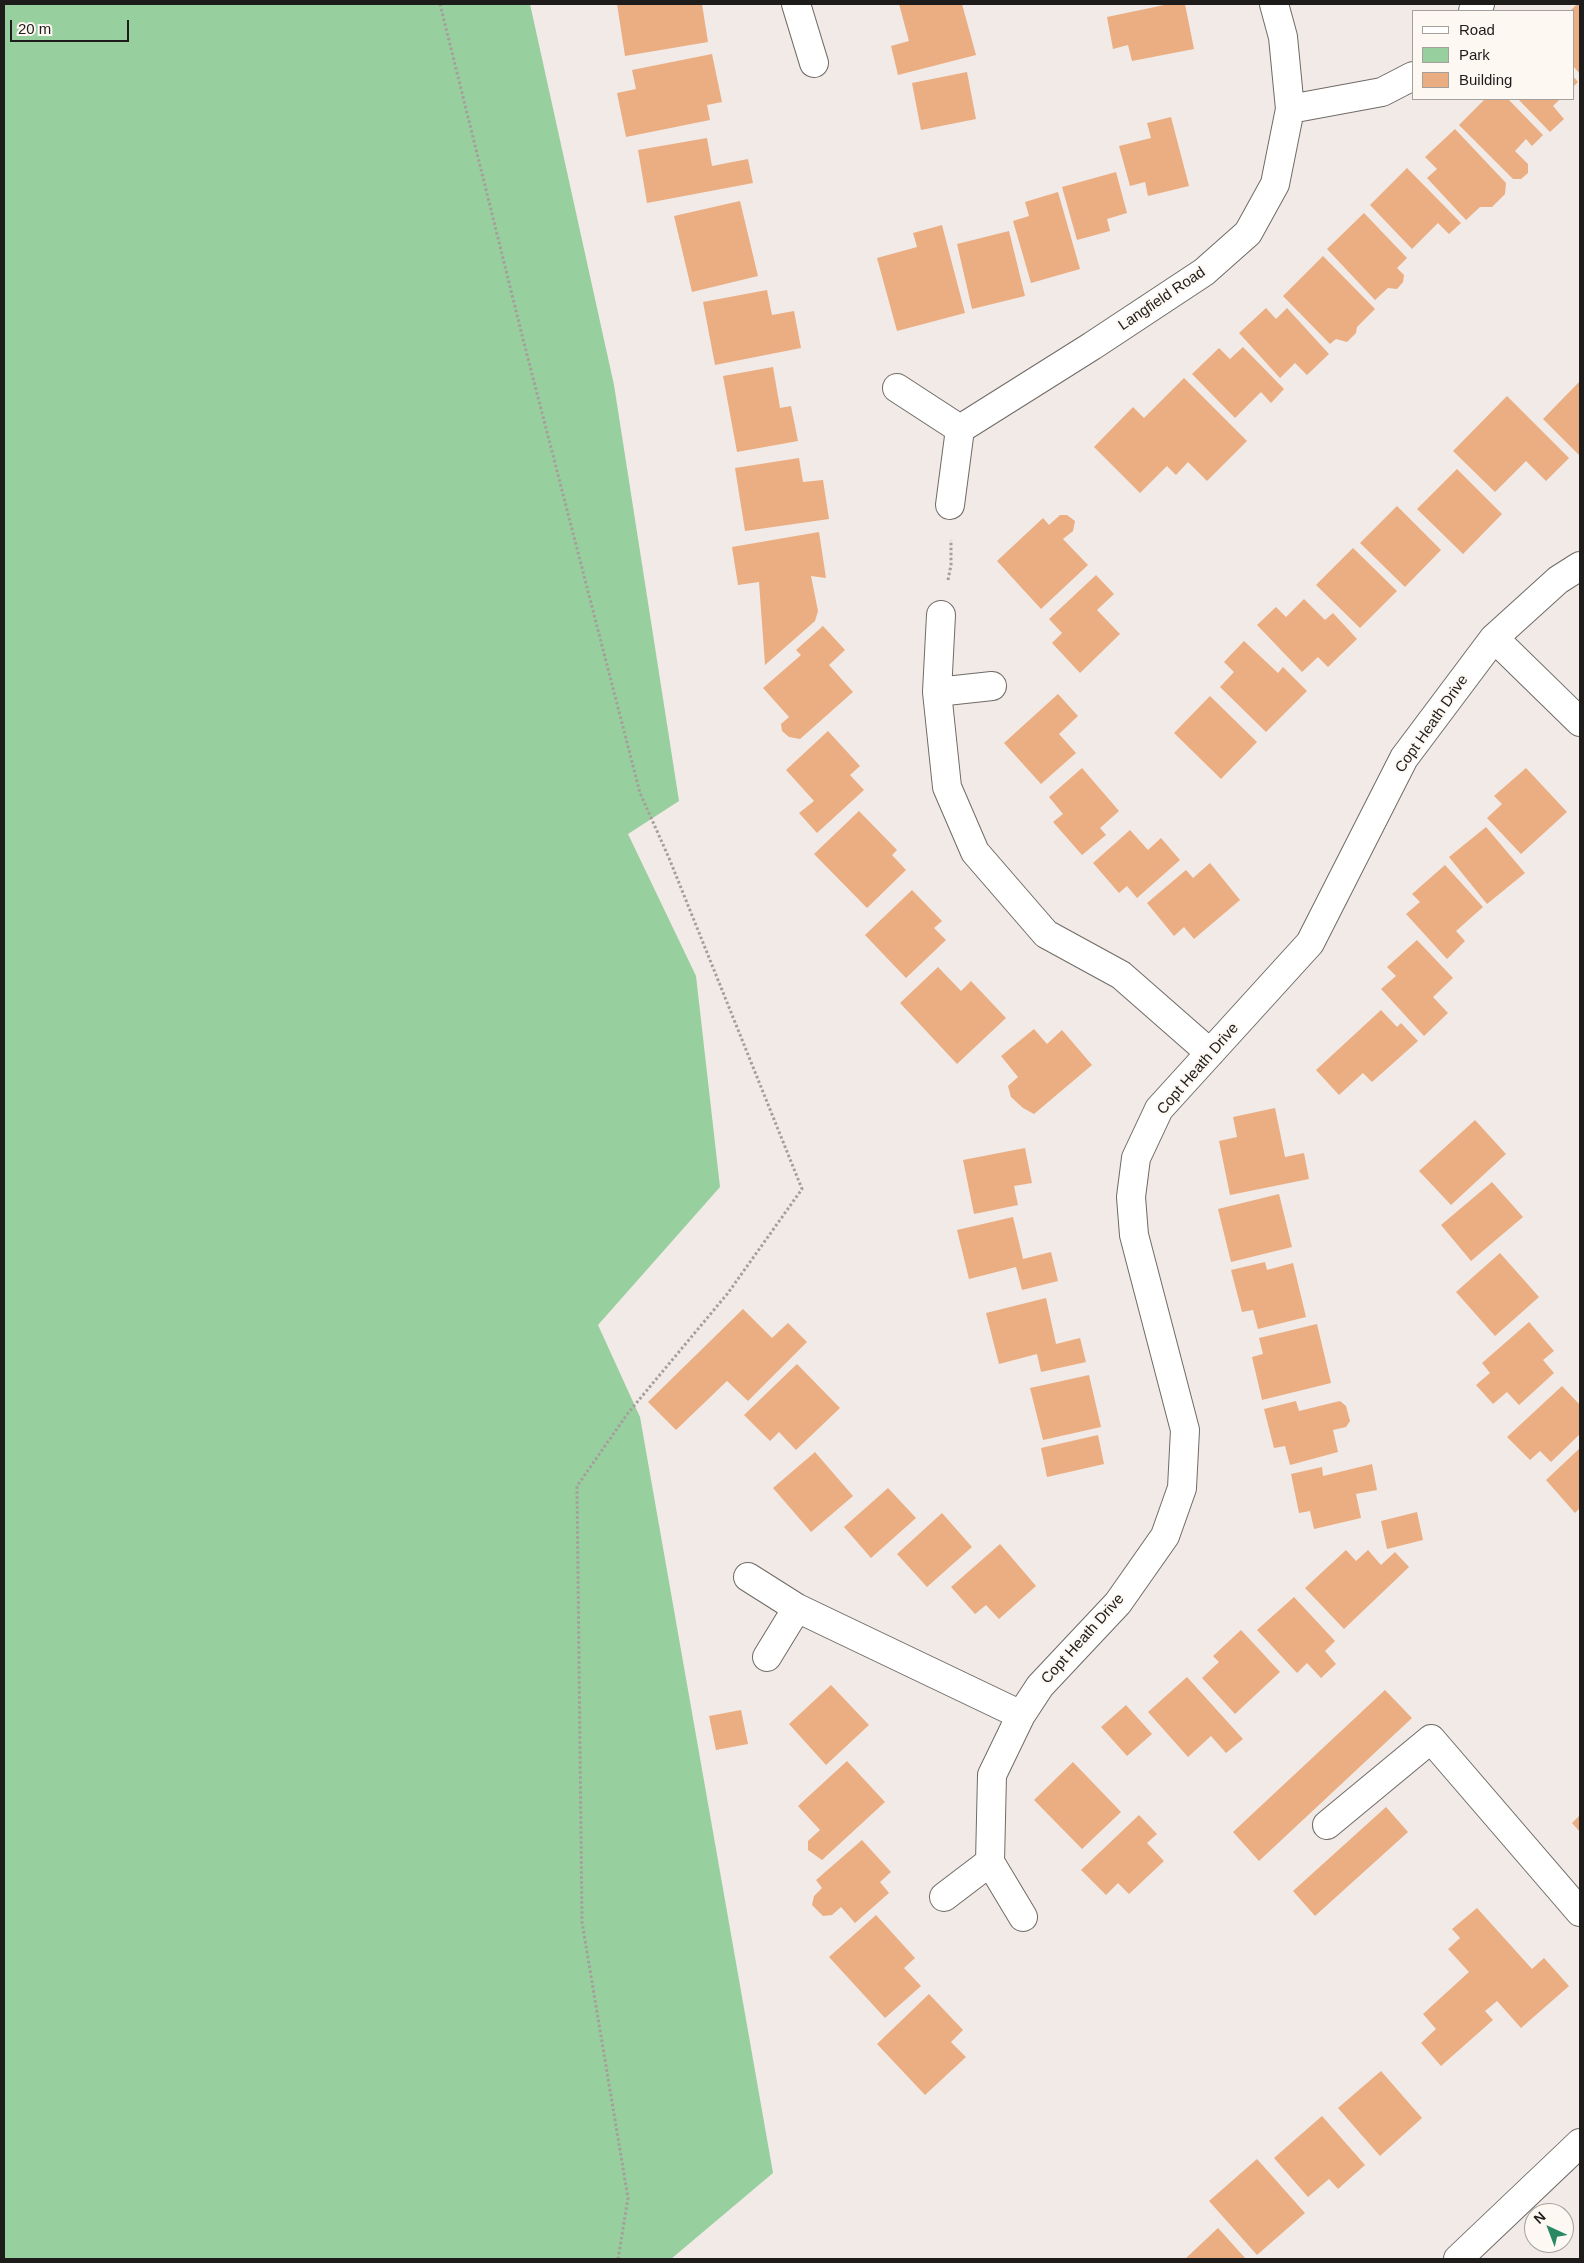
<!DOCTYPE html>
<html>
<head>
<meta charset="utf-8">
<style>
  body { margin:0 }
  #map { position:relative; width:1584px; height:2263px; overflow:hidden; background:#f1eae6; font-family:Arial,sans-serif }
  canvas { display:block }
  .frame { position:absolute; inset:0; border:5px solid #1e1c1a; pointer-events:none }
  .legend { position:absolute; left:1412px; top:10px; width:162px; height:90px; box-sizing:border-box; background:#fef8f3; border:1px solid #a4a09c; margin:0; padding:6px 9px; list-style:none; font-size:15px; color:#1e1c1a }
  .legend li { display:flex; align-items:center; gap:10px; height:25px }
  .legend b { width:25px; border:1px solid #a4a09c }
  .north { position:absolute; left:1524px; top:2203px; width:50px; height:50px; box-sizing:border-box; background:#fef8f3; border:1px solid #a4a09c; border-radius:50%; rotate:317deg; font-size:14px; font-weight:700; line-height:20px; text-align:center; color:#1e1c1a }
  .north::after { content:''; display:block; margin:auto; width:18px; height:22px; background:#298962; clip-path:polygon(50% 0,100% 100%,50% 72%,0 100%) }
  .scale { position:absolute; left:10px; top:20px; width:119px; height:22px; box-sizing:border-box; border:2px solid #1e1c1a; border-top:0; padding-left:6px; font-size:15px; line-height:18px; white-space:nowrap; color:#1e1c1a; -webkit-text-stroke:4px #fef8f3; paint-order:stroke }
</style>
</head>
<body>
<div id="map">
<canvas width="1584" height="2263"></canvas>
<div class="frame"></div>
<ul class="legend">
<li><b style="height:6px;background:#fff"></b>Road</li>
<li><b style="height:14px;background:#98cf9f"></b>Park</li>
<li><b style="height:14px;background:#eaae82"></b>Building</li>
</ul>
<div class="north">N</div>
<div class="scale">20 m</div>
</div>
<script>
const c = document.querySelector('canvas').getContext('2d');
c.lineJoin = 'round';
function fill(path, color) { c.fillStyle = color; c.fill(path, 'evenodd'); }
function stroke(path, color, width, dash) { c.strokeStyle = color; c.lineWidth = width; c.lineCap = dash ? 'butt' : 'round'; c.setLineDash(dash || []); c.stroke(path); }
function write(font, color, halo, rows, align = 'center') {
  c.font = font + ' Arial,sans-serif'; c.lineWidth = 4; c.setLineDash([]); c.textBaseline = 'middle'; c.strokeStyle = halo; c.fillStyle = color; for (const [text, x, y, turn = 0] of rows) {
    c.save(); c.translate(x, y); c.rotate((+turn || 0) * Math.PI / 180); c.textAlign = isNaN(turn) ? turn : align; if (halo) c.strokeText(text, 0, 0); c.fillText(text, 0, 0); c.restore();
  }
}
fill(new Path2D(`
  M4,4H530L614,385L679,801L628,834L696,976L720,1187L598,1325L640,1417L773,2173L671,2259H4Z`), '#98cf9f');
fill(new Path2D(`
  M617,4H702L708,42L625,56Z
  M899,4H962L976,55L898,75L891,46L909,41Z
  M1169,4H1185L1194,49L1132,61L1128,45L1113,49L1107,17Z
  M1577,4H1580V74L1573,66V11H1570Z
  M712,54L722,102L707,105L710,120L626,137L617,93L636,89L632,70Z
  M967,72L976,119L921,130L912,83Z
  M1573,76L1578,82L1573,87Z
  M1485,99H1508L1543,135L1532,146L1526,139L1515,151L1528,164V173L1521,179H1513L1459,125Z
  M1518,99H1560L1553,106L1564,119L1550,132Z
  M1171,117L1189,186L1148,196L1145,182L1130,186L1119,146L1151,138L1147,123Z
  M1455,129L1506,183L1505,194L1492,207H1480L1466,220L1427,178L1437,169L1425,157Z
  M707,138L712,166L748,159L753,183L647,203L638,150Z
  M1407,168L1461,223L1449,234L1438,223L1412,249L1370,205Z
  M1116,172L1127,213L1107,219L1110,231L1077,240L1062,187Z
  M1058,192L1080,269L1031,283L1013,221L1029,216L1025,202Z
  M740,201L758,276L692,292L674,216Z
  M1364,213L1407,258L1397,268L1404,275L1403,282L1397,289L1388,288L1375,300L1327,249Z
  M942,225L965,313L897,331L877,258L917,247L913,233Z
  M1009,231L1025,296L972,309L957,244Z
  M1323,256L1375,309L1357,327L1356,333L1347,342L1336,339L1330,344L1283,296Z
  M767,290L772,315L794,311L801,348L715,365L703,302Z
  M1266,308L1276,319L1287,308L1329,354L1307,375L1295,363L1280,378L1239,333Z
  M1243,347L1284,389L1271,403L1261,392L1235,418L1192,374L1219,348L1230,359Z
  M773,367L780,408L791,406L798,441L737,452L723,376Z
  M1184,378L1247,441L1207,481L1188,462L1176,475L1167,466L1140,493L1094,447L1133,407L1144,418Z
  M1580,381V456L1543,419Z
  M1507,396L1569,458L1546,481L1526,461L1495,492L1453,451Z
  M799,458L803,482L823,480L829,519L745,531L735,468Z
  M1457,469L1502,514L1463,554L1417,509Z
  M1397,506L1441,550L1405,587L1360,543Z
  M1060,515H1067L1075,521L1073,531L1063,539L1088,565L1041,609L997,561L1043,518L1049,525Z
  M819,532L826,578L811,576L818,611L815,621L765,665L759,582L738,585L732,547Z
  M1353,548L1397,591L1360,628L1316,585Z
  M1096,575L1114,594L1097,610L1120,634L1080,673L1052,643L1062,633L1049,619Z
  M1304,599L1325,620L1333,613L1357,639L1328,667L1318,657L1302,672L1257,625L1276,607L1286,617Z
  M823,626L845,650L829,665L853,692L800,739L789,737L782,731L781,724L789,717L763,688L801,655L796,650Z
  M1244,641L1278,673L1283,667L1307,691L1266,732L1220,687L1234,672L1224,662Z
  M1058,694L1078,716L1059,734L1076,753L1041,784L1004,743Z
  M1210,696L1257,742L1221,779L1174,733Z
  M828,731L860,766L850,775L864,790L817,833L799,813L814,801L786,770Z
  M1082,768L1119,811L1100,828L1106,835L1082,855L1053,822L1063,814L1049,797Z
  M1526,768L1567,812L1521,854L1487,818L1502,804L1494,796Z
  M859,811L897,850L892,855L906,870L867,908L814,854Z
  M1486,827L1525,873L1487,904L1449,857Z
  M1130,830L1148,850L1161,838L1180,860L1137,898L1127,886L1119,893L1093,863Z
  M1210,863L1240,900L1194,939L1184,927L1174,936L1147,903L1186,870L1193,878Z
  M1445,865L1483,907L1456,931L1465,941L1447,959L1406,914L1420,902L1412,894Z
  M912,890L942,921L934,928L946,940L906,978L865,935Z
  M1417,940L1453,978L1433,997L1448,1013L1424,1036L1381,989L1396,976L1387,967Z
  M938,967L961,991L971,981L1006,1018L957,1064L900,1003Z
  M1381,1010L1397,1027L1401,1023L1418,1041L1372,1082L1363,1073L1339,1095L1316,1070Z
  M1034,1029L1047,1044L1062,1030L1092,1065L1034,1114L1023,1108L1011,1097L1008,1086L1018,1077L1001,1056Z
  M1275,1108L1285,1157L1304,1153L1309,1179L1230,1195L1219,1141L1237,1137L1233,1117Z
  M1475,1120L1506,1154L1451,1205L1419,1171Z
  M1025,1148L1032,1183L1014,1186L1018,1205L974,1214L963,1160Z
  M1492,1182L1523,1217L1471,1261L1441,1225Z
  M1279,1194L1292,1247L1231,1262L1218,1209Z
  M1013,1217L1023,1259L1051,1252L1058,1281L1022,1290L1016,1267L969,1279L957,1230Z
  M1500,1253L1539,1297L1495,1336L1456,1292Z
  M1265,1262L1267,1270L1293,1263L1306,1317L1258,1329L1253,1310L1242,1312L1231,1270Z
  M1046,1298L1056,1344L1080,1338L1086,1362L1041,1372L1037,1354L999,1364L986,1313Z
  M743,1309L772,1338L788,1323L807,1342L748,1401L727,1381L676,1430L648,1402Z
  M1529,1322L1554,1351L1543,1360L1554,1373L1519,1405L1507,1392L1493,1404L1476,1385L1490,1373L1482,1363Z
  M1317,1324L1331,1383L1262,1400L1252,1357L1263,1354L1259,1338Z
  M797,1364L840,1408L796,1450L779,1432L770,1441L744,1415Z
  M1089,1375L1101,1427L1043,1440L1030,1388Z
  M1562,1386L1580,1405V1434L1551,1462L1540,1451L1530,1460L1507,1437Z
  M1296,1401L1299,1411L1340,1401L1346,1406L1350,1421L1346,1427L1333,1430L1338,1452L1290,1465L1285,1446L1274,1448L1264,1409Z
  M1098,1435L1104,1464L1047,1477L1041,1448Z
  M1580,1448V1508L1575,1513L1546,1480Z
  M815,1452L853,1496L811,1532L773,1488Z
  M1372,1464L1377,1490L1356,1494L1361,1518L1314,1529L1310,1511L1299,1513L1291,1474L1322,1467L1323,1476Z
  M888,1488L916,1518L871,1558L844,1527Z
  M1417,1512L1423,1540L1387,1549L1381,1521Z
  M942,1513L972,1547L927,1587L897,1554Z
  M1000,1544L1036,1586L999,1619L986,1605L975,1614L951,1587Z
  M1346,1550L1356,1561L1368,1550L1381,1565L1395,1552L1409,1567L1344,1629L1305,1588Z
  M1294,1597L1335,1641L1325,1651L1336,1664L1321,1678L1307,1663L1297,1673L1257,1630Z
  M1241,1630L1280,1672L1235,1714L1202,1678L1219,1662L1213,1656Z
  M1187,1677L1243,1739L1226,1753L1211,1736L1188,1757L1148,1712Z
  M831,1685L869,1725L826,1765L789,1724Z
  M1385,1690L1412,1718L1259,1861L1233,1832Z
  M1126,1705L1152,1734L1127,1756L1101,1727Z
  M741,1710L748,1744L716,1750L709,1716Z
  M847,1761L885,1802L822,1860L808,1850V1841L820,1830L798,1806Z
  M1073,1762L1121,1812L1082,1849L1034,1800Z
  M1386,1807L1408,1832L1315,1916L1293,1891Z
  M1139,1815L1157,1834L1147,1843L1164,1861L1129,1894L1118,1883L1106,1895L1081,1870Z
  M1580,1815V1832L1572,1823Z
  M862,1840L891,1872L880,1882L889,1893L855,1923L841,1907L832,1915L823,1916L812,1905L814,1896L822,1888L816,1880Z
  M1477,1908L1532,1969L1544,1958L1569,1986L1521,2028L1497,2001L1485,2011L1493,2020L1441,2066L1421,2043L1436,2029L1423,2014L1469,1972L1448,1949L1460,1938L1452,1929Z
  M876,1915L915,1958L904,1968L921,1986L885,2018L829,1957Z
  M929,1994L963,2030L951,2042L966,2057L925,2095L877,2044Z
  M1381,2071L1422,2118L1380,2156L1338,2108Z
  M1322,2116L1365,2165L1338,2189L1329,2179L1308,2197L1274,2158Z
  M1257,2159L1305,2213L1257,2255L1209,2201Z
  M1218,2228L1246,2259H1185Z`), '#eaae82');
const street = new Path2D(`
  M796,4L814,63
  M1473,11L1480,4
  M1290,109L1382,92L1413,76
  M897,388L960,429L1092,346L1204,272L1248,233L1275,184L1290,109L1283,37L1274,4
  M950,505L960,429
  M941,615L937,692L947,787L975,852L1046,934L1121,975L1210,1053
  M1494,638L1580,722
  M937,692L992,686
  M748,1577L797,1608L1021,1715L1040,1686L1118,1603L1165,1536L1182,1488L1185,1430L1134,1235L1131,1197L1136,1158L1159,1109L1310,943L1404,758L1494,638L1558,580L1580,566
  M767,1657L797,1608
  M1021,1715L992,1775L990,1862L1023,1917
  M1327,1825L1431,1739L1580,1912
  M944,1897L990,1862
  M1458,2259L1580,2143`);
stroke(street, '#706b67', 30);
stroke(new Path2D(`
  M440,4L523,339L640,793L669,858L802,1189L728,1293L628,1413L577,1486L582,1922L628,2198L618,2259
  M948,580L951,565V540`), '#a59f9c', 3, [2.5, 2.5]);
stroke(street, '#fff', 28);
write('15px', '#1e1c1a', '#fef8f3', [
  ["Langfield Road",1162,299,-34],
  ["Copt Heath Drive",1432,724,-55],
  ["Copt Heath Drive",1198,1069,-49],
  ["Copt Heath Drive",1083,1639,-48]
]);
</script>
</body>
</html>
